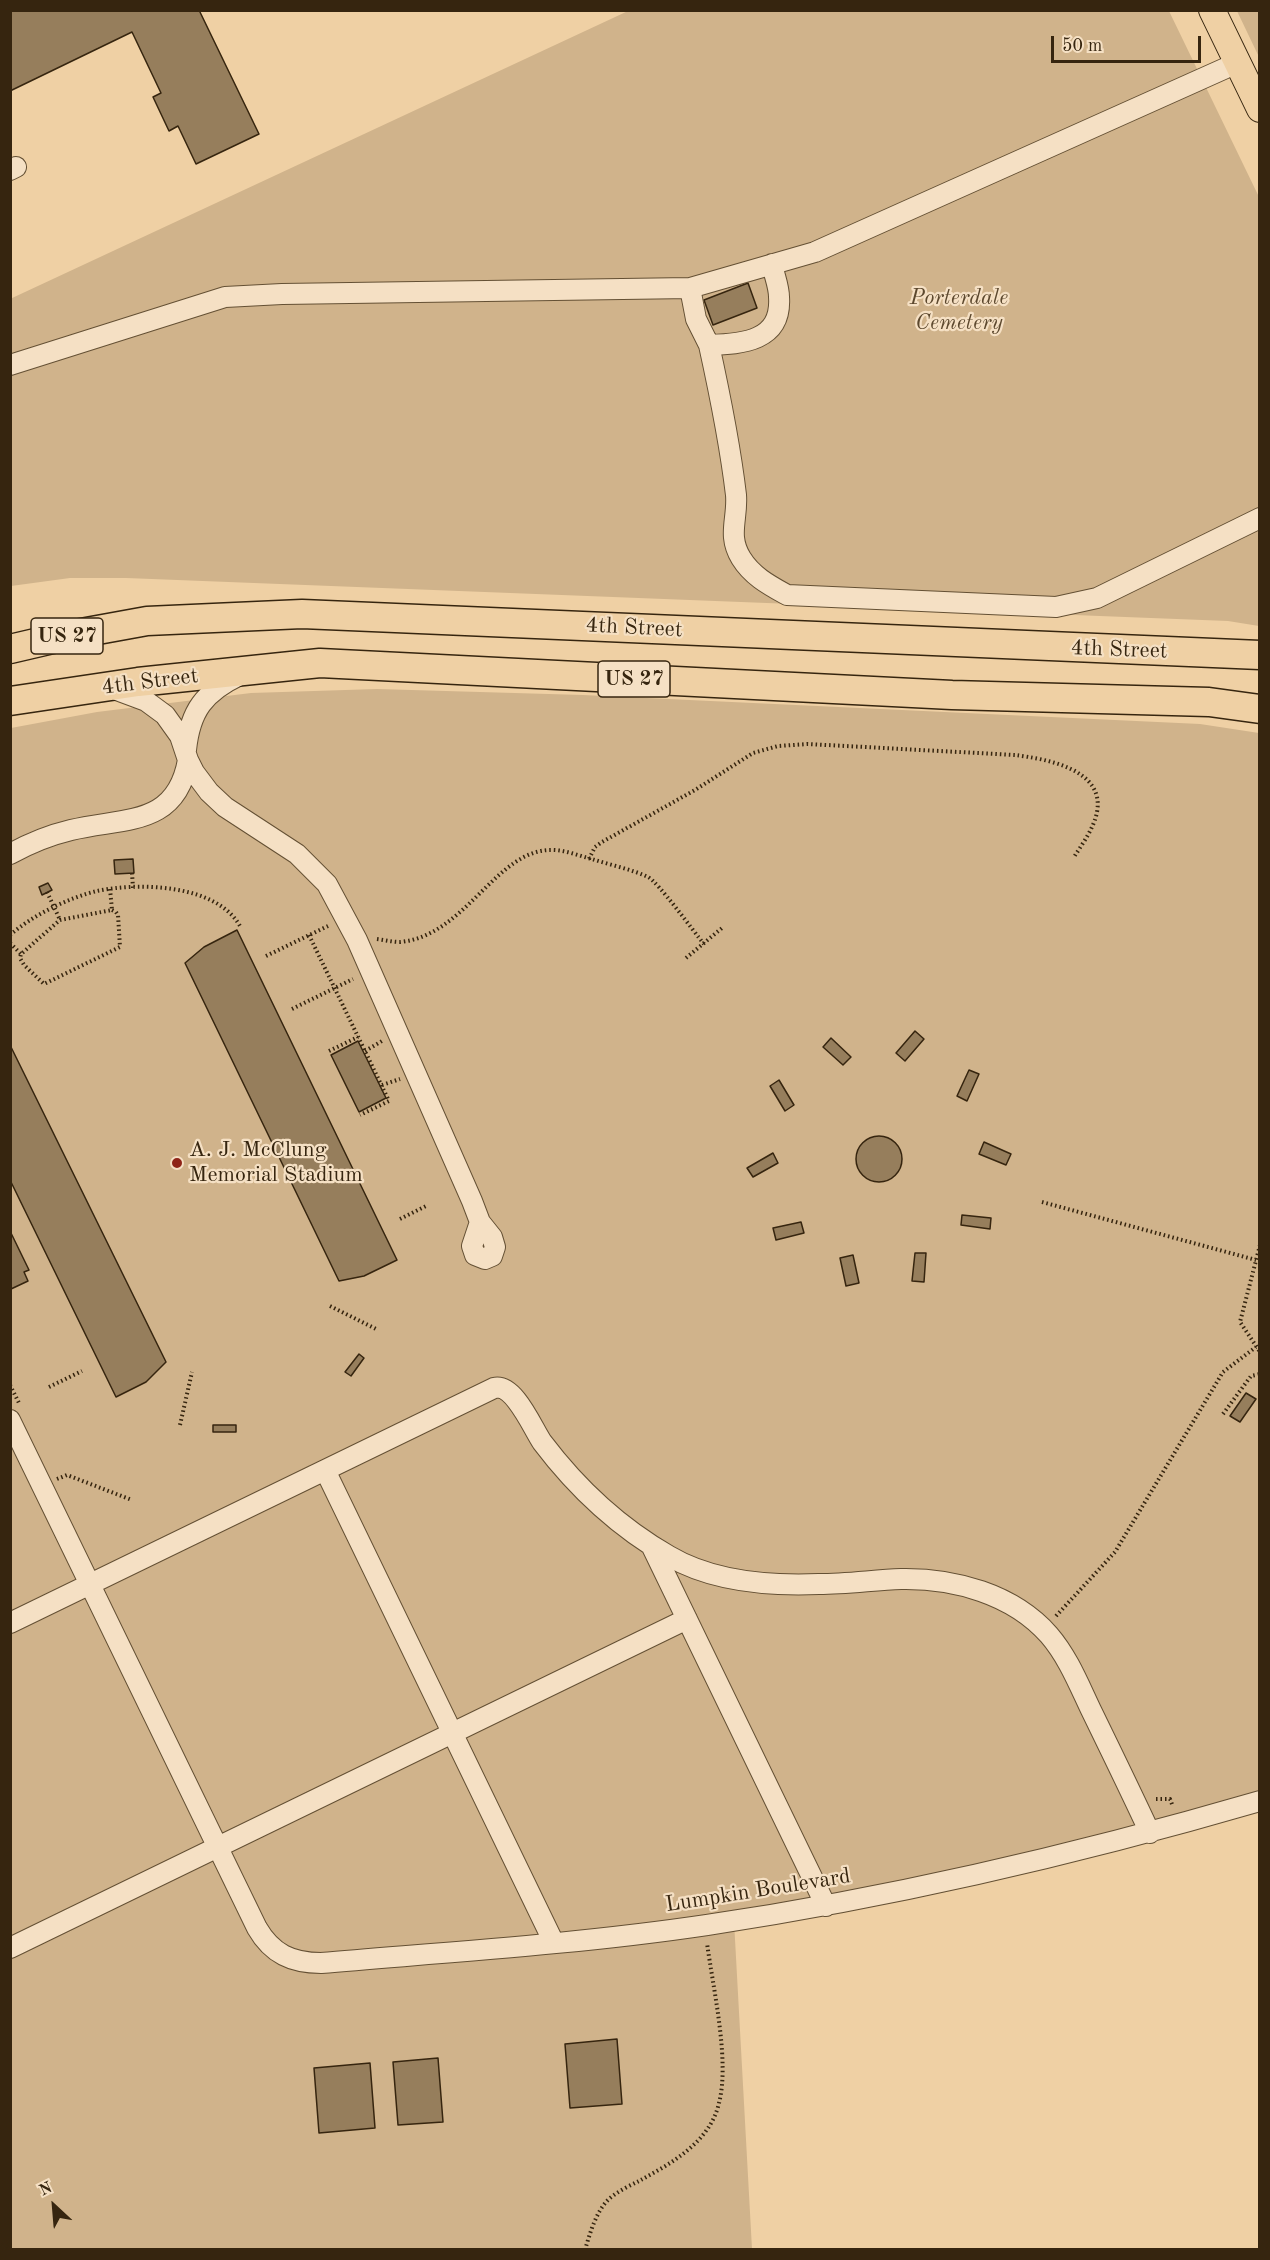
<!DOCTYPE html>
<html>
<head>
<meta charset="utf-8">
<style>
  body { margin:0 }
  #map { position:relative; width:1270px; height:2260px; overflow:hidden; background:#efd0a4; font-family:"Old Standard TT",serif }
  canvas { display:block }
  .frame { position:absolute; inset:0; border:12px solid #36250f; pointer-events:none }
  .north { position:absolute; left:24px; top:2176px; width:60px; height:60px; -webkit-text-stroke:4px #f5e0c4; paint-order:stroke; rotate:334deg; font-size:16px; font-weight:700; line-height:24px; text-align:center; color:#36250f }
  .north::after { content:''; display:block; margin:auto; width:21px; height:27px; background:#36250f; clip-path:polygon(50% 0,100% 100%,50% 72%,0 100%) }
  .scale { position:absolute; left:1051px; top:36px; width:150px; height:27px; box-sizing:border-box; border:3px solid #36250f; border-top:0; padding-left:8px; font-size:18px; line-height:21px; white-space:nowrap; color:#36250f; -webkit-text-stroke:4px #f5e0c4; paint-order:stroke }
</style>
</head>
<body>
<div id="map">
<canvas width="1270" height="2260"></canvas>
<div class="frame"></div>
<div class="north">N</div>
<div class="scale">50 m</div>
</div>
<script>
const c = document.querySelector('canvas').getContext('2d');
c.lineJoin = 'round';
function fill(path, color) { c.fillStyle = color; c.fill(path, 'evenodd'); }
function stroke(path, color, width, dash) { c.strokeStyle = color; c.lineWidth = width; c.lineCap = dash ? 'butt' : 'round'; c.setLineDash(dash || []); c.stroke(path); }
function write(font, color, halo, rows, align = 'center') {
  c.font = font + ' "Old Standard TT",serif'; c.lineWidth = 4.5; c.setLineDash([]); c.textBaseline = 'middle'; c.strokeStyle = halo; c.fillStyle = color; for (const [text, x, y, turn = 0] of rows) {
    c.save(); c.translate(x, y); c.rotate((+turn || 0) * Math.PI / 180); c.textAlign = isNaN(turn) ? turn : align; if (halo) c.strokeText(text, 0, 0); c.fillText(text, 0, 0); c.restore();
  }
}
fill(new Path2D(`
  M628,11H1169L1259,197V626L1228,621L126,578H70L11,586L10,299Z
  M1237,11H1259V58V57Z
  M377,689L583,695L1200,724L1259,733V1801L734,1921L752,2249L11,2250V728L97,712L251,693Z`), '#d0b38b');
const building = new Path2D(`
  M10,10H199L259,134L196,164L178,126L169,131L153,97L161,93L132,32L10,91Z
  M748,283L757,308L713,325L704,300Z
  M133,859L134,873L115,874L114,860Z
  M48,883L52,890L42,895L39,887Z
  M237,930L397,1260L364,1276L339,1281L185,963L204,947Z
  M915,1031L924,1039L905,1061L896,1053Z
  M831,1038L851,1057L843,1065L823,1047Z
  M358,1041L386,1098L359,1112L331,1055Z
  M10,1045L166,1362L146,1382L116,1397L10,1180Z
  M969,1070L979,1074L967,1101L957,1096Z
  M779,1080L794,1105L785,1111L770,1086Z
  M856 1159a23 23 0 1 1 46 0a23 23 0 1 1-46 0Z
  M984,1142L1011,1154L1006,1165L979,1154Z
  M773,1153L778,1163L753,1177L747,1168Z
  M962,1215L991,1218L990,1229L961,1225Z
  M801,1222L804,1233L776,1240L773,1228Z
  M10,1231L29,1270L24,1272L28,1281L11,1289Z
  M915,1253H926L924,1282L912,1281Z
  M853,1255L859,1283L846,1286L840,1258Z
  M359,1354L364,1358L351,1376L345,1372Z
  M1246,1393L1256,1399L1240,1422L1230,1416Z
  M213,1425H236V1432H213Z
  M617,2039L622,2104L570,2108L565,2044Z
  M438,2058L443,2122L398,2125L393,2062Z
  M370,2063L375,2128L319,2133L314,2068Z`);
fill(building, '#967e5c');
stroke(building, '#36250f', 1.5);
const minor = new Path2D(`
  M10,170L16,167
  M690,288L696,319L709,345C743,344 782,341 779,297C779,286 774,275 772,264
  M709,345C720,395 730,444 736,495C738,519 727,535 741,558C752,576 769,585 787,595L1056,607L1097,598L1260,518
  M10,365L225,297L282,294L690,288L815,252L1237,63
  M111,688L146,701L165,715L180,736L188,760L194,772L209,792L225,807L297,854L327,884L357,940L472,1201L480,1222L472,1246L475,1255L485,1259L492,1256L495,1247L492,1237L480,1222
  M186,750C190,711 204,692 240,675
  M10,854C30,843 50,835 71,830C123,817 176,828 188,760
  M10,1420L257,1928C272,1954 292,1963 321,1963C450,1952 579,1944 707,1925C895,1897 1078,1854 1260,1801
  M325,1470L554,1943
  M651,1545L826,1906
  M10,1623L494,1388C514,1383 532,1427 542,1442C576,1487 620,1528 669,1556C713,1582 770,1586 819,1584C847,1584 874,1580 901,1579C954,1578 1013,1594 1049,1635C1068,1657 1079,1685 1091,1710C1111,1751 1131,1792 1150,1833
  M10,1948L687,1619`);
const major = new Path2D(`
  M1212,10L1260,109`);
const highway = new Path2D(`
  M10,649L70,635L147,621L302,614L1260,655
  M10,701L138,682L320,663L952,695L1209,702L1260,709`);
stroke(minor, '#645034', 22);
stroke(major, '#36250f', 28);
stroke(highway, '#36250f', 31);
stroke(new Path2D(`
  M589,859L595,847L602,842L695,790L753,753L778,746L808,744L1015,755C1046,759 1105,769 1097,812C1094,828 1083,843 1074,857
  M132,873L133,888
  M110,889L112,910
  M47,892L60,920
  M112,910L116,912L118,915L120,947L44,984L24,965L20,958L21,954L60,920Z
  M10,935C33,915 68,898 97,891C139,882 219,884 241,928
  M309,935L389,1101L360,1115
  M377,939C385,940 392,942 400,942C466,936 496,849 552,850C566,850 579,856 592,859C610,865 631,869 648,877C658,882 694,932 704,944
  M10,943L21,954
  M266,956L328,926
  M686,958L722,928
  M292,1009L353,979
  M329,1051L358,1037
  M365,1051L382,1041
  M382,1085L400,1079
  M1042,1202L1256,1260
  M400,1219L426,1206
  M1260,1245L1240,1322L1260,1352
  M330,1306L378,1330
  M10,1385L19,1403
  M49,1387L82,1371
  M1223,1414L1251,1376L1260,1374
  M180,1425L192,1372
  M57,1479L67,1475L132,1500
  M1056,1616L1115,1552L1223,1372L1256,1347
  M1156,1799H1170L1173,1807
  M585,2250C590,2233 596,2212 608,2200C616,2192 629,2186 639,2181C672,2163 710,2142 719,2103C730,2061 713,1988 707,1943`), '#36250f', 4, [1.5, 3]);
stroke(minor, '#f5e0c4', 20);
stroke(major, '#efd0a4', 26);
stroke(highway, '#efd0a4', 28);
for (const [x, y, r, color] of [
  [177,1163,6,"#8f2418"]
]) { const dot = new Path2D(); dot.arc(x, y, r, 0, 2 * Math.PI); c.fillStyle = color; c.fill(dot); stroke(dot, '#f5e0c4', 2); }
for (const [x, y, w] of [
  [67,636,72],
  [634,679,72]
]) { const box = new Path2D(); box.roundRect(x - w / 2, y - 18, w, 36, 4.5); c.fillStyle = '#f5e0c4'; c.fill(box); stroke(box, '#36250f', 1.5); }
write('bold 21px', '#36250f', null, [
  ["US 27",67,636],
  ["US 27",634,679]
]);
write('italic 22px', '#5c482e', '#f5e0c4', [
  ["Porterdale",959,298],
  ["Cemetery",959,323]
]);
write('22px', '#36250f', '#f5e0c4', [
  ["4th Street",634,628,3],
  ["4th Street",1119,650,2],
  ["4th Street",150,682,-7],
  ["Lumpkin Boulevard",758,1891,-9]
]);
write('22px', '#36250f', '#f5e0c4', [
  ["A. J. McClung",189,1150],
  ["Memorial Stadium",189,1175]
], 'left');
</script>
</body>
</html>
